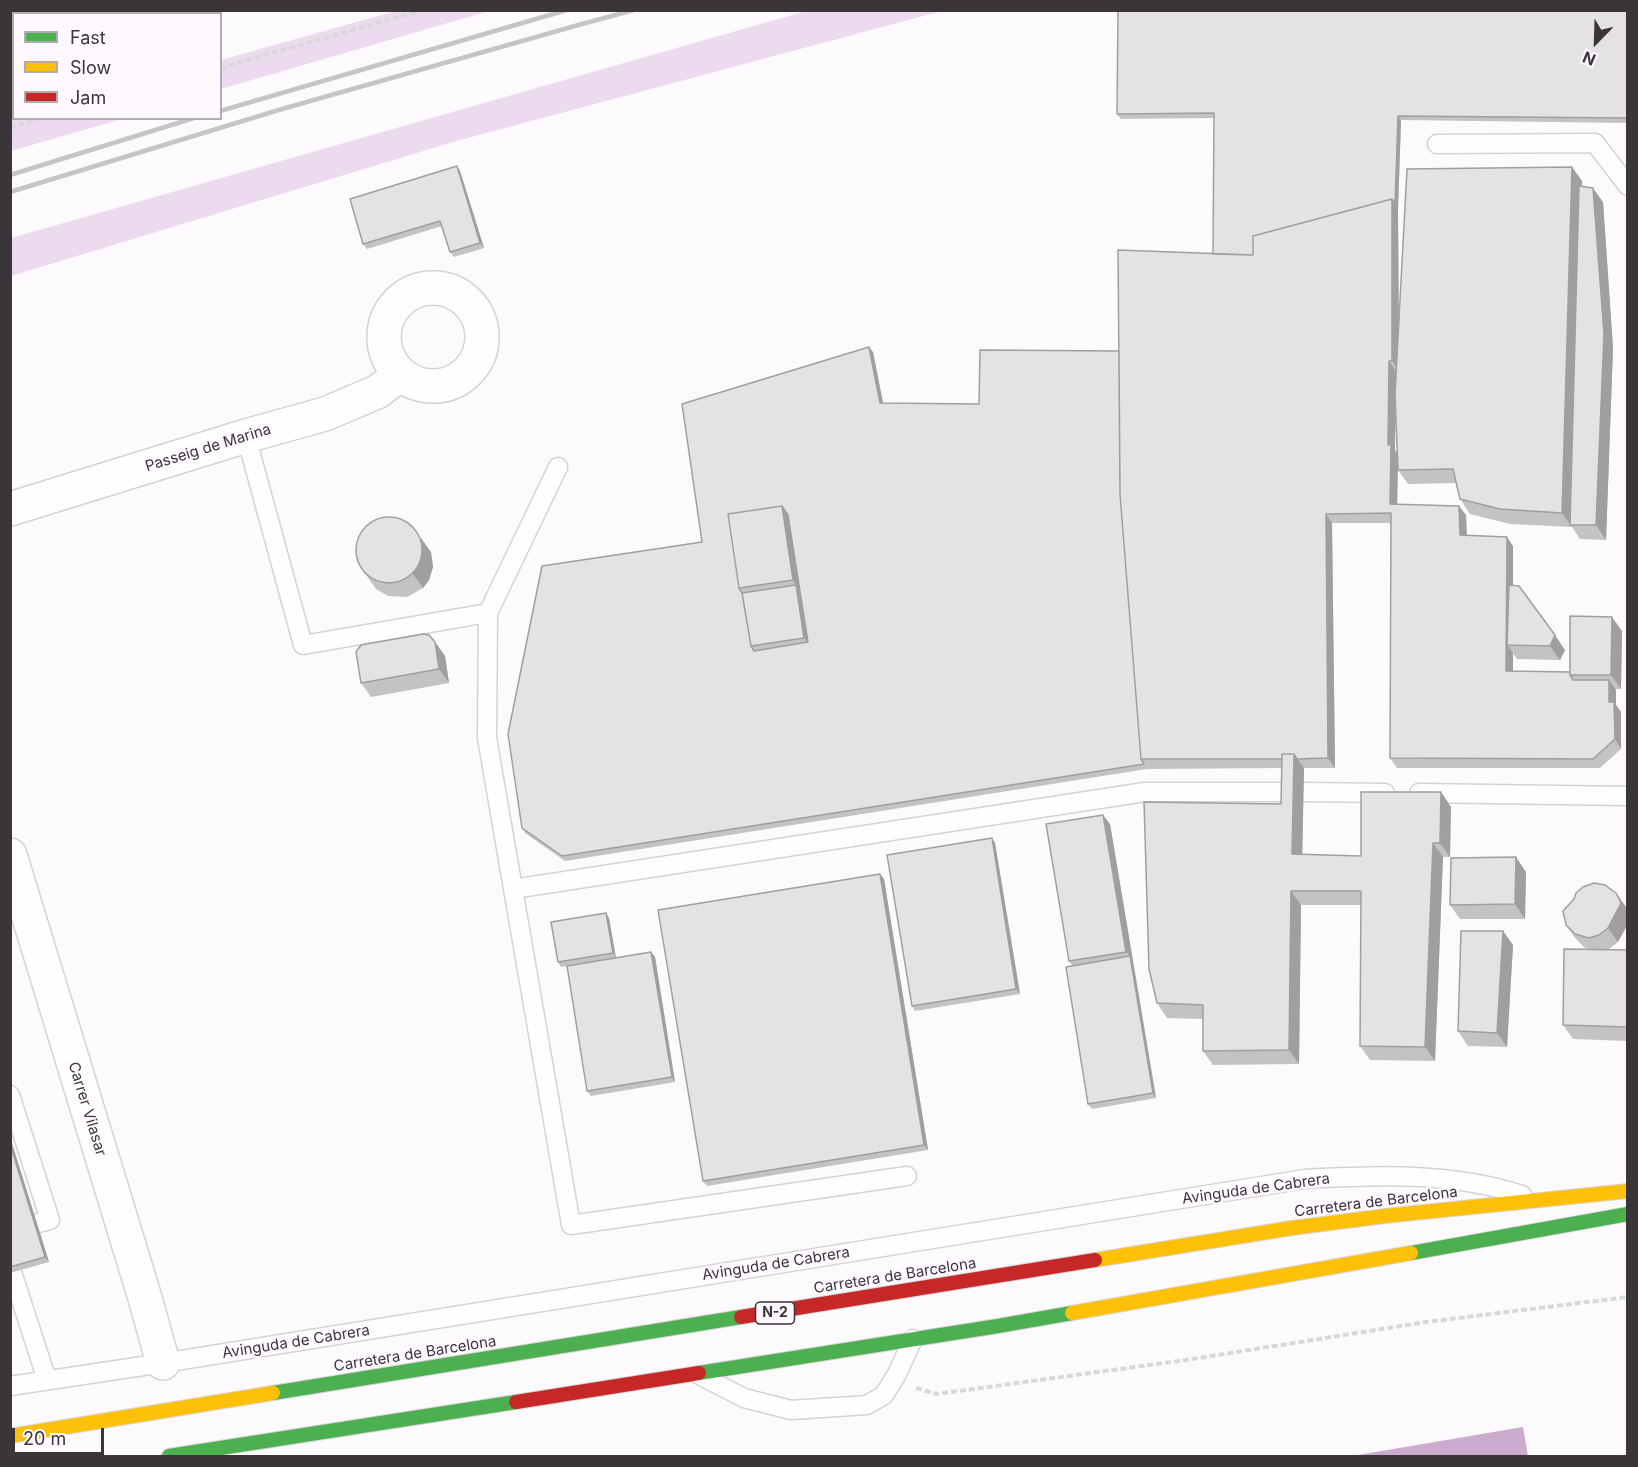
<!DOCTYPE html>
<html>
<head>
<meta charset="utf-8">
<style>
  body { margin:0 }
  #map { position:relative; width:1638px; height:1467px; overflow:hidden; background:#fdfafd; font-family:Inter,sans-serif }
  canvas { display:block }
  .frame { position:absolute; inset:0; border:12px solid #393539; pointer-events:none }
  .legend { position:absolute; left:12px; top:12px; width:210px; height:108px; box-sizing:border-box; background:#fef9fe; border:2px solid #afabaf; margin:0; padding:8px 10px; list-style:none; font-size:18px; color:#393539 }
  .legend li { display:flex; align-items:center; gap:12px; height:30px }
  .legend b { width:30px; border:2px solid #afabaf }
  .north { position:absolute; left:1566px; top:12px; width:60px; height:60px; -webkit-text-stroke:4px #fef9fe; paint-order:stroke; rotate:203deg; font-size:16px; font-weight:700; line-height:24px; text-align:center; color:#393539 }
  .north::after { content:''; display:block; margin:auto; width:21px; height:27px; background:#393539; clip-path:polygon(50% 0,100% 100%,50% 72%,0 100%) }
  .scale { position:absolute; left:12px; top:1428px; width:92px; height:27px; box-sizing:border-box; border:3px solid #393539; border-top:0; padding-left:8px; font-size:18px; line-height:21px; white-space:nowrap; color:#393539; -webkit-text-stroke:4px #fef9fe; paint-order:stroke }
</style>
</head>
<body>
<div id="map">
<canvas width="1638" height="1467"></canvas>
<div class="frame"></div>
<ul class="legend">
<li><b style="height:8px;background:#4caf50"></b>Fast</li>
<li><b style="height:8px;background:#ffc107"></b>Slow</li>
<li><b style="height:8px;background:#c62828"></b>Jam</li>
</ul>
<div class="north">N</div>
<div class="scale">20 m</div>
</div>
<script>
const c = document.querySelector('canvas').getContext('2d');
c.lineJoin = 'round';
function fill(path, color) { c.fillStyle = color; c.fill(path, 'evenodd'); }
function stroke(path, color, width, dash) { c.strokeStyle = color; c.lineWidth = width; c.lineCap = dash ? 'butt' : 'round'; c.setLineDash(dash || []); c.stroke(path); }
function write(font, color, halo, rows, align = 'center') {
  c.font = font + ' Inter,sans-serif'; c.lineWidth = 5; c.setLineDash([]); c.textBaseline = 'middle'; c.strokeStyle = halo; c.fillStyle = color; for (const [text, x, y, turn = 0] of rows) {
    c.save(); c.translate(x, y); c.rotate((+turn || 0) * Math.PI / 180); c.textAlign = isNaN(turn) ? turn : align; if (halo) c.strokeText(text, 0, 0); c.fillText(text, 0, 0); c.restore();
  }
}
fill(new Path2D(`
  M399,10L489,11L221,89V60Z
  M806,11H942L453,142L11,276V238Z
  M11,118H13L122,119L11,151Z`), '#ecdaee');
fill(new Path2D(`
  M11,10H143V11L132,14H14L13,52H11Z
  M1523,1427L1528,1456H1352Z`), '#cbaccf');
const lane = new Path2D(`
  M1437,144L1595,143L1628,186
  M246,436L303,645L488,613L558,467
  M488,613L487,738L571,1225L907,1176
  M1303,792L1385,793
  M1419,793L1628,796
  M513,889L1145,792H1292
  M10,1095L50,1220L10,1230
  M10,1266L47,1380
  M701,1376L744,1398L791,1410L867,1405L884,1395L897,1374L913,1339
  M10,1386L163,1363L1305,1179C1378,1175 1452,1172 1522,1195`);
const street = new Path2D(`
  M384 337a49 49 0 1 1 98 0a49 49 0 1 1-98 0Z
  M10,509L246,436L325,414L377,392L400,375
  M10,855L145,1298L163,1363`);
const fast = new Path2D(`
  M1411,1253L1628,1214
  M699,1373L998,1326L1072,1313
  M273,1393L741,1317
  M169,1456L516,1402`);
const slow = new Path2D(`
  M1095,1260L1292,1228L1385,1216L1628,1191
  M1072,1313L1411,1253
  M10,1436L273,1393`);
const jam = new Path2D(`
  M741,1317L1095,1260
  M516,1402L699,1373`);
stroke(lane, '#d5d2d5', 21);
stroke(street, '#d5d2d5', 36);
stroke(fast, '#d7d5d7', 16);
stroke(slow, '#d7d5d7', 16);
stroke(jam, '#d7d5d7', 16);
stroke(new Path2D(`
  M220,68L423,10
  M10,128L40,118
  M916,1388L937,1394L1186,1360L1426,1322L1628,1297`), '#d9d8d9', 4, [6, 3]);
stroke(lane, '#fffeff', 18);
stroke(street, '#fffeff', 33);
stroke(fast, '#4caf50', 14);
stroke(slow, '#ffc107', 14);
stroke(jam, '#c62828', 14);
stroke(new Path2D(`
  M220,111L567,10
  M10,175L194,118
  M10,192L282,109L582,24L634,10`), '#c6c5c6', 4.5);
fill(new Path2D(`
  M1628,10V123L1401,120L1398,209L1399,326L1572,167L1582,181V186L1603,202L1613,348L1606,540L1580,539L1572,527L1510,524L1470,514L1460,499L1456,483L1408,484L1398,470V469L1397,504L1466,515L1467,535L1513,546V585L1565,650L1560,660L1517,659L1513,653V671L1570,672L1622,631L1621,689H1615L1616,705L1621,712V749L1600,768H1397L1390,758L1391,523H1332L1335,768H1304L1302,854L1361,856L1441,792L1451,807L1450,857H1443L1435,1061L1370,1060L1360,1046L1361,905H1301L1299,1064L1213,1065L1203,1051V1019L1167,1018L1157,1003L1281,804L1282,768L1147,769L565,861L525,833L522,828L702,542L873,352L883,403L979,404L1119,351L1213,254L1214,118L1121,119L1117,114ZM1395,414L1397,453L1395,450Z
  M457,166L460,171L484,248L454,257L450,252L442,226L367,249L363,244Z
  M431,552L433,567L429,580L423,588L407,597L388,596L376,589L357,562Z
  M435,642L445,656L449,683L371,697L361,683Z
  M1110,824L1156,1098L1092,1109L1088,1104L1073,966L1069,961Z
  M992,838L995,843L1020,994L915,1011L912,1006Z
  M1526,872L1525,919H1460L1450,905Z
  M880,874L884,879L928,1150L707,1186L703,1181Z
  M1616,893L1626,907L1618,942L1609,949L1628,950V1041L1573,1039L1563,1025L1589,949L1585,948L1576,939L1566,925Z
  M609,918L616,958L651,952L655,957L675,1082L591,1096L587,1091L567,966L561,967L558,962Z
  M1503,931L1513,945L1507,1047L1468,1046L1458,1031Z
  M10,1137L49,1262L10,1273Z`), '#c5c2c5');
fill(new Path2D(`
  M1398,116L1401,120L1398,209L1399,371L1392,361V199Z
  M457,166L460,171L484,248L480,243Z
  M1572,167L1582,181L1572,525H1570L1572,527L1562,513Z
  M1593,188L1603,202L1613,348L1606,540L1596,525Z
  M869,347L873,352L884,408L880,403Z
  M1389,361L1396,371L1395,450L1398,454L1397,514L1390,504L1388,445Z
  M782,506L792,520L811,647L804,638L796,585L793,580Z
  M1459,506L1466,515L1467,544L1460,535Z
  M1326,514L1332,523L1335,768L1328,758Z
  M1507,537L1513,546V645H1507L1513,653V681L1506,671Z
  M421,538L431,552L433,567L429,580L423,588L413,574Z
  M1612,617L1622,631L1621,689L1611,675Z
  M1555,635L1565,650L1560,660L1550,646Z
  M435,642L445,656L449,683L439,669Z
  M1609,680L1616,690V705L1621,712V749L1615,739L1609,702Z
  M1294,754L1304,768L1302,868L1292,854Z
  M1441,792L1451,807L1450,857L1440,843Z
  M1103,815L1110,824L1156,1098L1153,1093L1130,956L1126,952Z
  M992,838L995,843L1020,994L1016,989Z
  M1433,843L1443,857L1435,1061L1425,1047Z
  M1516,857L1526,872L1525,919L1515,904Z
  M880,874L884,879L928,1150L924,1145Z
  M1291,891L1301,905L1299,1064L1289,1050Z
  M1616,893L1628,910V924L1618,942L1608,928Z
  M606,913L609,918L616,958L613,953Z
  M1503,931L1513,945L1507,1047L1497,1033Z
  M651,952L655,957L675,1082L672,1077Z
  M10,1137L49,1262L45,1257L10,1144Z`), '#a09ea0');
const building = new Path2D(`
  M1118,10H1628V118L1398,116L1395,204L1392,199L1253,236V255L1213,254L1214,113L1117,114Z
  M457,166L480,243L450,252L440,221L363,244L350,199Z
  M1572,167L1562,513L1500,509L1460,499L1453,469L1398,470L1395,394L1407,169Z
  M1579,186L1593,188L1604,334L1596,525H1570Z
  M1392,199V361H1389L1388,445H1391L1390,504L1459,506L1460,535L1507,537L1506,671L1570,672V675L1573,680H1609V702H1614L1615,739L1593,759L1390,758L1391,513L1326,514L1328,758L1297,759L1294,754H1282V759H1141L1120,494L1118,250L1253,255V236Z
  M869,347L880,403L979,404L980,350L1119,351L1120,494L1141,759L1144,764L562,856L522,828L508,734L542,566L702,542L682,404ZM782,506L788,515L808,642L754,651L751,646L742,593L739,588L728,514Z
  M782,506L793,580L739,588L728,514Z
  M356 550a33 33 0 1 1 66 0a33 33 0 1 1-66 0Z
  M796,585L804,638L751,646L742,593Z
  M1509,585L1519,586L1555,635L1550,646L1507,645Z
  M1570,616L1612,617L1611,675H1570Z
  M423,634L429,635L435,642L439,669L361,683L356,652L361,645Z
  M1282,754H1294L1292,854L1361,856V792H1441L1440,843H1433L1425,1047L1360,1046L1361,891H1291L1289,1050L1203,1051V1005L1157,1003L1149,969L1144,802L1281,804Z
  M1103,815L1126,952L1069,961L1046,824Z
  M992,838L1016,989L912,1006L887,855Z
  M1516,857L1515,904L1450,905L1451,858Z
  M880,874L924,1145L703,1181L658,910Z
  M1594,883L1605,885L1616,893L1621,903L1608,928L1599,935L1589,938L1575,934L1566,925L1563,911L1574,899L1576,893L1583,887Z
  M606,913L613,953L558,962L551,922Z
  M1461,931H1503L1497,1033L1458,1031Z
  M1564,949L1628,950V1027L1563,1025Z
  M651,952L672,1077L587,1091L567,966Z
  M1130,956L1153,1093L1088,1104L1066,967Z
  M10,1144L45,1257L10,1267Z`);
fill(building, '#e5e2e5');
stroke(building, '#a09ea0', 1.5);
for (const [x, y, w] of [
  [775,1313,39]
]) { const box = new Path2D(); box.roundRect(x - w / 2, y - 11, w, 22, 4.5); c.fillStyle = '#fef9fe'; c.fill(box); stroke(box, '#393539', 1.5); }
write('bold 14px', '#393539', null, [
  ["N-2",775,1313]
]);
write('15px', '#393539', '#fef9fe', [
  ["Passeig de Marina",208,448,-17],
  ["Carrer Vilasar",87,1109,73],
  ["Avinguda de Cabrera",1256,1189,-8],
  ["Carretera de Barcelona",1376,1202,-7],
  ["Avinguda de Cabrera",776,1264,-9],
  ["Carretera de Barcelona",895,1276,-9],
  ["Avinguda de Cabrera",296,1342,-9],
  ["Carretera de Barcelona",415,1354,-9]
]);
</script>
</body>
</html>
